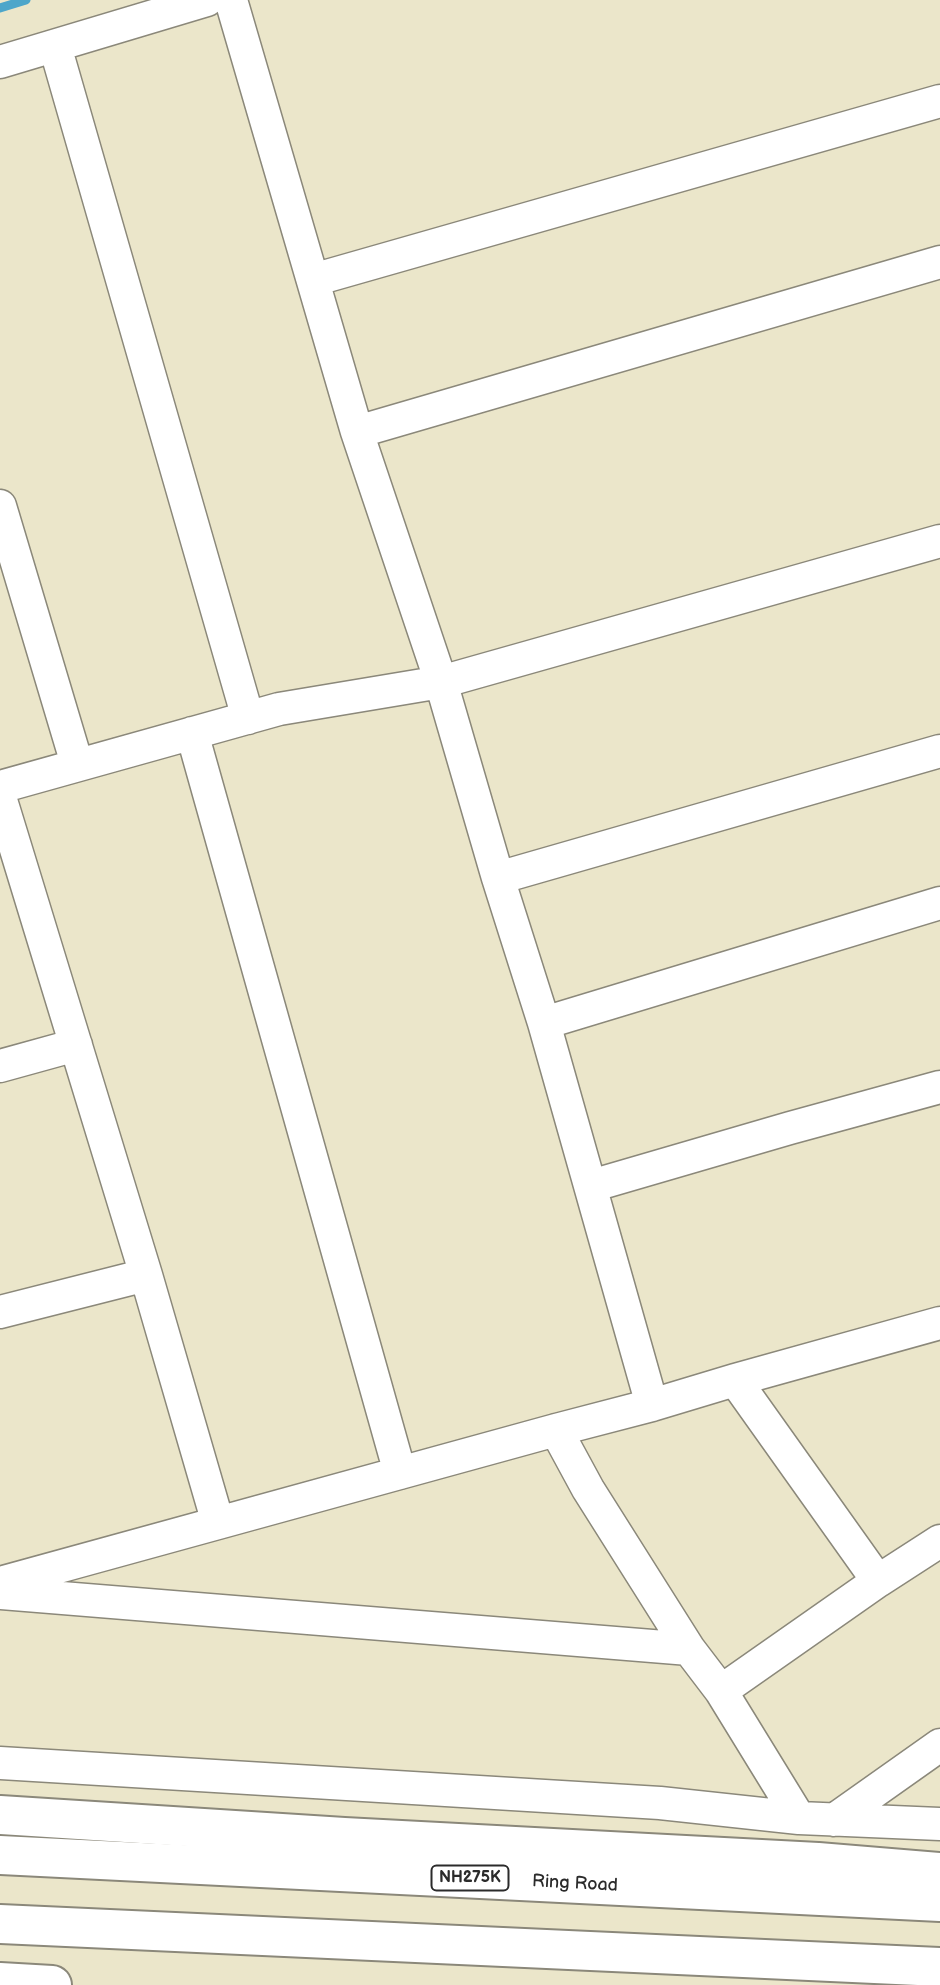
<!DOCTYPE html>
<html>
<head>
<meta charset="utf-8">
<style>
  body { margin:0 }
  canvas { display:block; background:#ebe6ca }
</style>
</head>
<body>
<canvas width="940" height="1985"></canvas>
<script>
const c = document.querySelector('canvas').getContext('2d');
c.lineJoin = 'round';
function stroke(path, color, width, dash) { c.strokeStyle = color; c.lineWidth = width; c.lineCap = dash ? 'butt' : 'round'; c.setLineDash(dash || []); c.stroke(path); }
function write(font, color, halo, rows, align = 'center') {
  c.font = font + ' "Balsamiq Sans",sans-serif'; c.lineWidth = 6; c.setLineDash([]); c.textBaseline = 'middle'; c.strokeStyle = halo; c.fillStyle = color; for (const [text, x, y, turn = 0] of rows) {
    c.save(); c.translate(x, y); c.rotate((+turn || 0) * Math.PI / 180); c.textAlign = isNaN(turn) ? turn : align; if (halo) c.strokeText(text, 0, 0); c.fillText(text, 0, 0); c.restore();
  }
}
stroke(new Path2D(`
  M0,8L26,0`), '#4da6ca', 9);
const street = new Path2D(`
  M231,0L357,432L441,682L498,878L544,1023L652,1405
  M55,46L248,718
  M0,62L207,0
  M313,280L940,101
  M357,432L940,262
  M0,506L77,764
  M192,733L400,1473
  M0,787L279,709L441,682L940,541
  M0,797L146,1275L218,1523
  M498,878L940,751
  M544,1023L940,903
  M0,1066L76,1045
  M591,1186L790,1128L940,1087
  M0,1312L146,1275
  M735,1380L878,1581
  M556,1430L588,1489L689,1649L721,1691L799,1818
  M0,1583L556,1430L652,1405L735,1380L940,1323
  M0,1593L689,1649
  M721,1691L878,1581L940,1541
  M0,1763L660,1803L799,1818L940,1824
  M834,1820L940,1745`);
const secondary = new Path2D(`
  M0,1815L344,1837L818,1862L940,1872
  M0,1982L52,1985`);
const highway = new Path2D(`
  M0,1855L940,1902
  M0,1924L940,1967`);
stroke(street, '#8b887a', 35);
stroke(secondary, '#8b887a', 42);
stroke(highway, '#8b887a', 42);
stroke(street, '#fff', 32);
stroke(secondary, '#fff', 38);
stroke(highway, '#fff', 38);
for (const [x, y, w] of [
  [470,1878,77]
]) { const box = new Path2D(); box.roundRect(x - w / 2, y - 12.5, w, 25, 5); c.fillStyle = '#fff'; c.fill(box); stroke(box, '#2b2b2b', 2); }
write('bold 16px', '#2b2b2b', null, [
  ["NH275K",470,1878]
]);
write('18px', '#2b2b2b', '#fff', [
  ["Ring Road",575,1884,3]
]);
</script>
</body>
</html>
